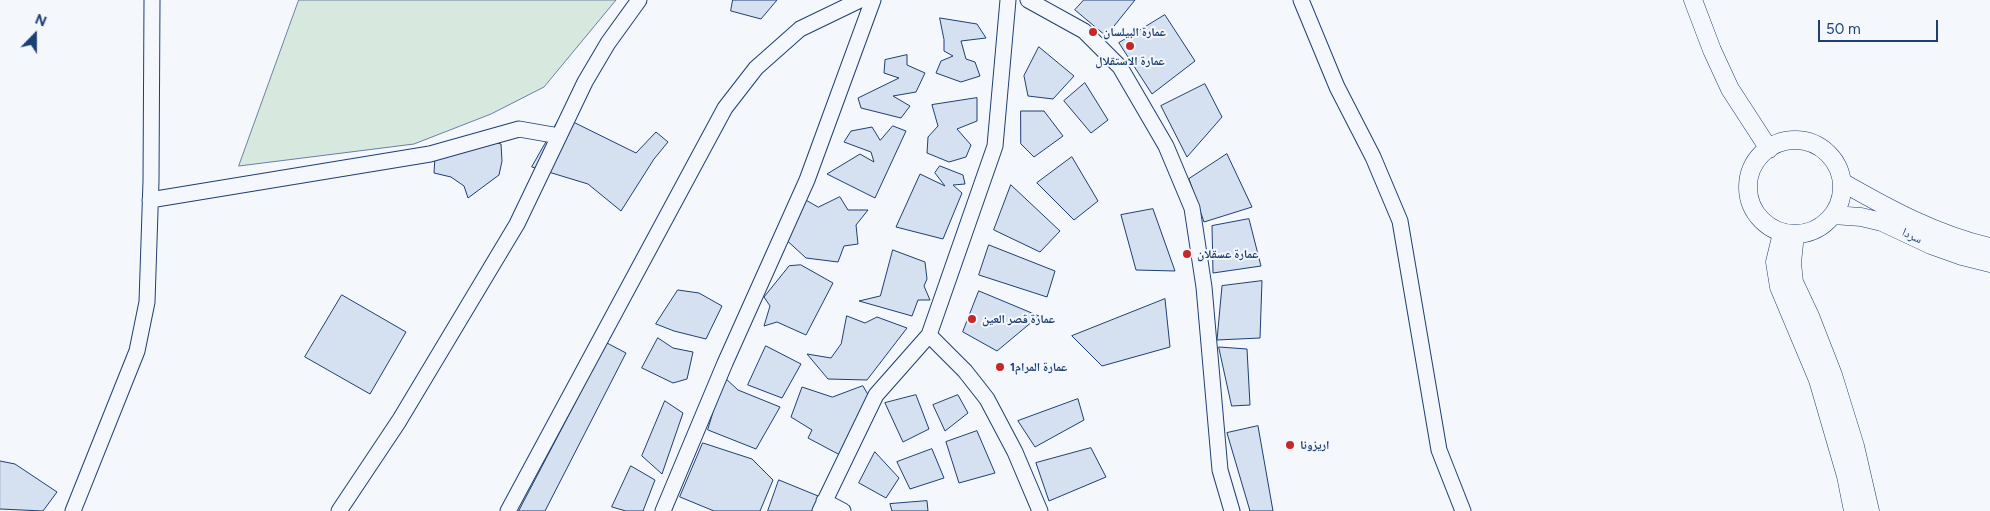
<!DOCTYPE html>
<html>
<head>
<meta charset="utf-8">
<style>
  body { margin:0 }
  #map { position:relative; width:1990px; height:511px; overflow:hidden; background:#f4f7fb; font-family:Figtree,sans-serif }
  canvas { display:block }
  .north { position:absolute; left:10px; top:10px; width:50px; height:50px; -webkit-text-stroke:4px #f4f7fb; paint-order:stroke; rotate:22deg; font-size:14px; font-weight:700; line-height:20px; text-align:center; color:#1d3f73 }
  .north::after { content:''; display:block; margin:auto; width:18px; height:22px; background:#1d3f73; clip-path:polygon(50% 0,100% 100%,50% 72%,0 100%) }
  .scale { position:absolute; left:1818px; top:20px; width:120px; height:22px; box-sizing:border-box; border:2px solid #1d3f73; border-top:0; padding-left:6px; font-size:15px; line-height:18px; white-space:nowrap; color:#1d3f73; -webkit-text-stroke:4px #f4f7fb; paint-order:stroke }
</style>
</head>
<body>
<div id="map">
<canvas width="1990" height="511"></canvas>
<div class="north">N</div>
<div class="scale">50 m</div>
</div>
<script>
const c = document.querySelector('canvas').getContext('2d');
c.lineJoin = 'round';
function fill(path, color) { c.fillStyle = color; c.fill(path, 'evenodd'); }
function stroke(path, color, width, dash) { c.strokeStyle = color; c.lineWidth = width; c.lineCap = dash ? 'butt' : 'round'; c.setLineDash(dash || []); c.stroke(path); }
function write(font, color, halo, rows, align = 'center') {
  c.font = font + ' Figtree,"Noto Naskh Arabic",sans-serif'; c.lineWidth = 4; c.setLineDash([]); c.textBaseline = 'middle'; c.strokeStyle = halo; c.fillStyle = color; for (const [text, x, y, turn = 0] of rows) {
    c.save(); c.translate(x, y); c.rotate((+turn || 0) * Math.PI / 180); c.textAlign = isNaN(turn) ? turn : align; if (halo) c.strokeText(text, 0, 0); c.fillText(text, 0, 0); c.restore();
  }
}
const green = new Path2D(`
  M299,0H616L544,87L491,114L414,144L239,166Z`);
fill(green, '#d7e8df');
stroke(green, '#687fa3', 1);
const building = new Path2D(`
  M733,0H777L761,19L731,11Z
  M1084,0H1135L1106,36L1075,10Z
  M1165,15L1195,61L1152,94L1119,43Z
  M940,18L977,24L986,38L961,41L966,59L975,62L980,76L961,82L936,73L941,61L953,56L944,51V40Z
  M1039,47L1074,76L1053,99L1028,96L1024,76Z
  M907,55V65L925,73L916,92L893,96L910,106L901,118L861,108L858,98L899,78L884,73L885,60Z
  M1085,83L1108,120L1091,133L1064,101Z
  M1205,84L1222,117L1187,157L1161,106Z
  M977,98V121L957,129L971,145L966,157L949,162L927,153L928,137L938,126L932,105Z
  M1021,111H1044L1063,136L1034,157L1021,144Z
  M561,116L636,153L656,132L668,142L654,159L621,211L588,184L532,167Z
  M893,126L906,131L875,198L827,174L860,154L874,162L871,152L844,142L851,131L872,127L880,140Z
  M487,140L501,144L502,161L499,175L468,198L464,186L451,177L434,173L435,157Z
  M1227,154L1252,207L1204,222L1189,179Z
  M1072,157L1098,201L1074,220L1037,183Z
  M940,166L963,175L965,184L953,185L962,193L943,239L896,227L920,174L945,186L935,173Z
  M1011,185L1060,231L1040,252L994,230Z
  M840,197L848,210H868L856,225L858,244L844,246L838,262L806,258L782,236L804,199L818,207Z
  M1153,209L1175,271L1136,270L1121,215Z
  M1249,219L1261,266L1213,273L1212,226Z
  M989,245L1055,271L1047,297L979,275Z
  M893,250L925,262L927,279L924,286L930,300H918L912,316L859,301L880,296Z
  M801,265L833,283L806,335L777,322L764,326L770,306L764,297L789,266Z
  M1262,281L1260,338L1217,340L1222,286Z
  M678,290L699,293L722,306L706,339L674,331L656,324Z
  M979,291L1039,316L997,351L963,332Z
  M342,295L406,332L370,394L305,357Z
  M1165,299L1170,347L1102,366L1072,336Z
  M847,316L865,323L877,317L907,328L867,380L828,379L807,354L831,358L841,344Z
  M658,338L673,348L693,352L687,379L673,383L642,368Z
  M607,343L626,353L545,511H519Z
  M766,346L801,364L782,398L748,385Z
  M1219,347L1247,349L1250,405L1232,406Z
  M724,377L738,390L780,407L756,449L708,430Z
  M863,386L870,398L840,455L808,438L812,430L791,417L802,387L832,397Z
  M916,395L929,429L903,442L885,403Z
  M958,395L968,413L945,431L933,405Z
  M1078,399L1084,420L1035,447L1018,421Z
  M665,401L683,413L662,474L642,456Z
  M1258,426L1273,511H1250L1227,433Z
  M977,431L995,473L959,483L946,442Z
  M703,443L752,459L773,480L760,511H714L680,497Z
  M1091,448L1106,477L1049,501L1036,463Z
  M932,449L944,478L910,489L897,462Z
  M875,452L899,478L886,498L859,483Z
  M0,461L15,464L57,492L43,511L0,509Z
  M631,466L655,480L643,511H626L612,507Z
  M779,480L823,498L816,511H768Z
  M927,501L928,511H892L890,504Z`);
fill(building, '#d5e0f0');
stroke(building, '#1d3f73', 1);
const minor = new Path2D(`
  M1028,0L1084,31L1120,67L1166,146L1192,208L1204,287L1220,470L1232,511
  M1301,0L1337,87L1373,157L1400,221L1439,450L1463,511
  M150,200L430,154L519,129L559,136
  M929,335L965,371L987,399L1015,452L1040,511
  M824,501L843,511
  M73,511L137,351L147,302L151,181L152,0
  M339,511L399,421L517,224L585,82L608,43L639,0
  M508,511L725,108L756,68L800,29L860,0
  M663,511L725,363L807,180L873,0
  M820,511L876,395L929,335L995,146L1008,0`);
const tertiary = new Path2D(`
  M1693,0L1712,50L1730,89L1769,149
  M1748 187a47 47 0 1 1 94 0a47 47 0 1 1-94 0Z
  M1842,182C1889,209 1937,235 1990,247
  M1833,215L1861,217L1882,222L1931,245L1962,256L1990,263
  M1782,233L1775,262L1779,287L1818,380L1846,476L1853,511
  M1795,234L1792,263L1794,282L1810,316L1833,375L1855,446L1870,511`);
stroke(minor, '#1d3f73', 17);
stroke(tertiary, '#1d3f73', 19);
stroke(minor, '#f4f7fb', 15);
stroke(tertiary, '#f4f7fb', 18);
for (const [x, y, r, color] of [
  [1093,32,5,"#c62828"],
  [1130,46,5,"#c62828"],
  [1187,254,5,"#c62828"],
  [972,319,5,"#c62828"],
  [1000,367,5,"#c62828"],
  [1290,445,5,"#c62828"]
]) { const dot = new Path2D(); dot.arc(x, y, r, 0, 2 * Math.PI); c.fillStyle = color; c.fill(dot); stroke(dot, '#f4f7fb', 2); }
write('bold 12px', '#1d3f73', '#f4f7fb', [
  ["عمارة البيلسان",1103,32],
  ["عمارة الاستقلال",1130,61,"center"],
  ["عمارة عسقلان",1197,254],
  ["عمارة قصر العين",982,319],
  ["عمارة المرام1",1010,367],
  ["اريزونا",1300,445]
], 'left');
write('12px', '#1d3f73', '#f4f7fb', [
  ["سردا",1912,236,25]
]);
</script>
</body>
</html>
